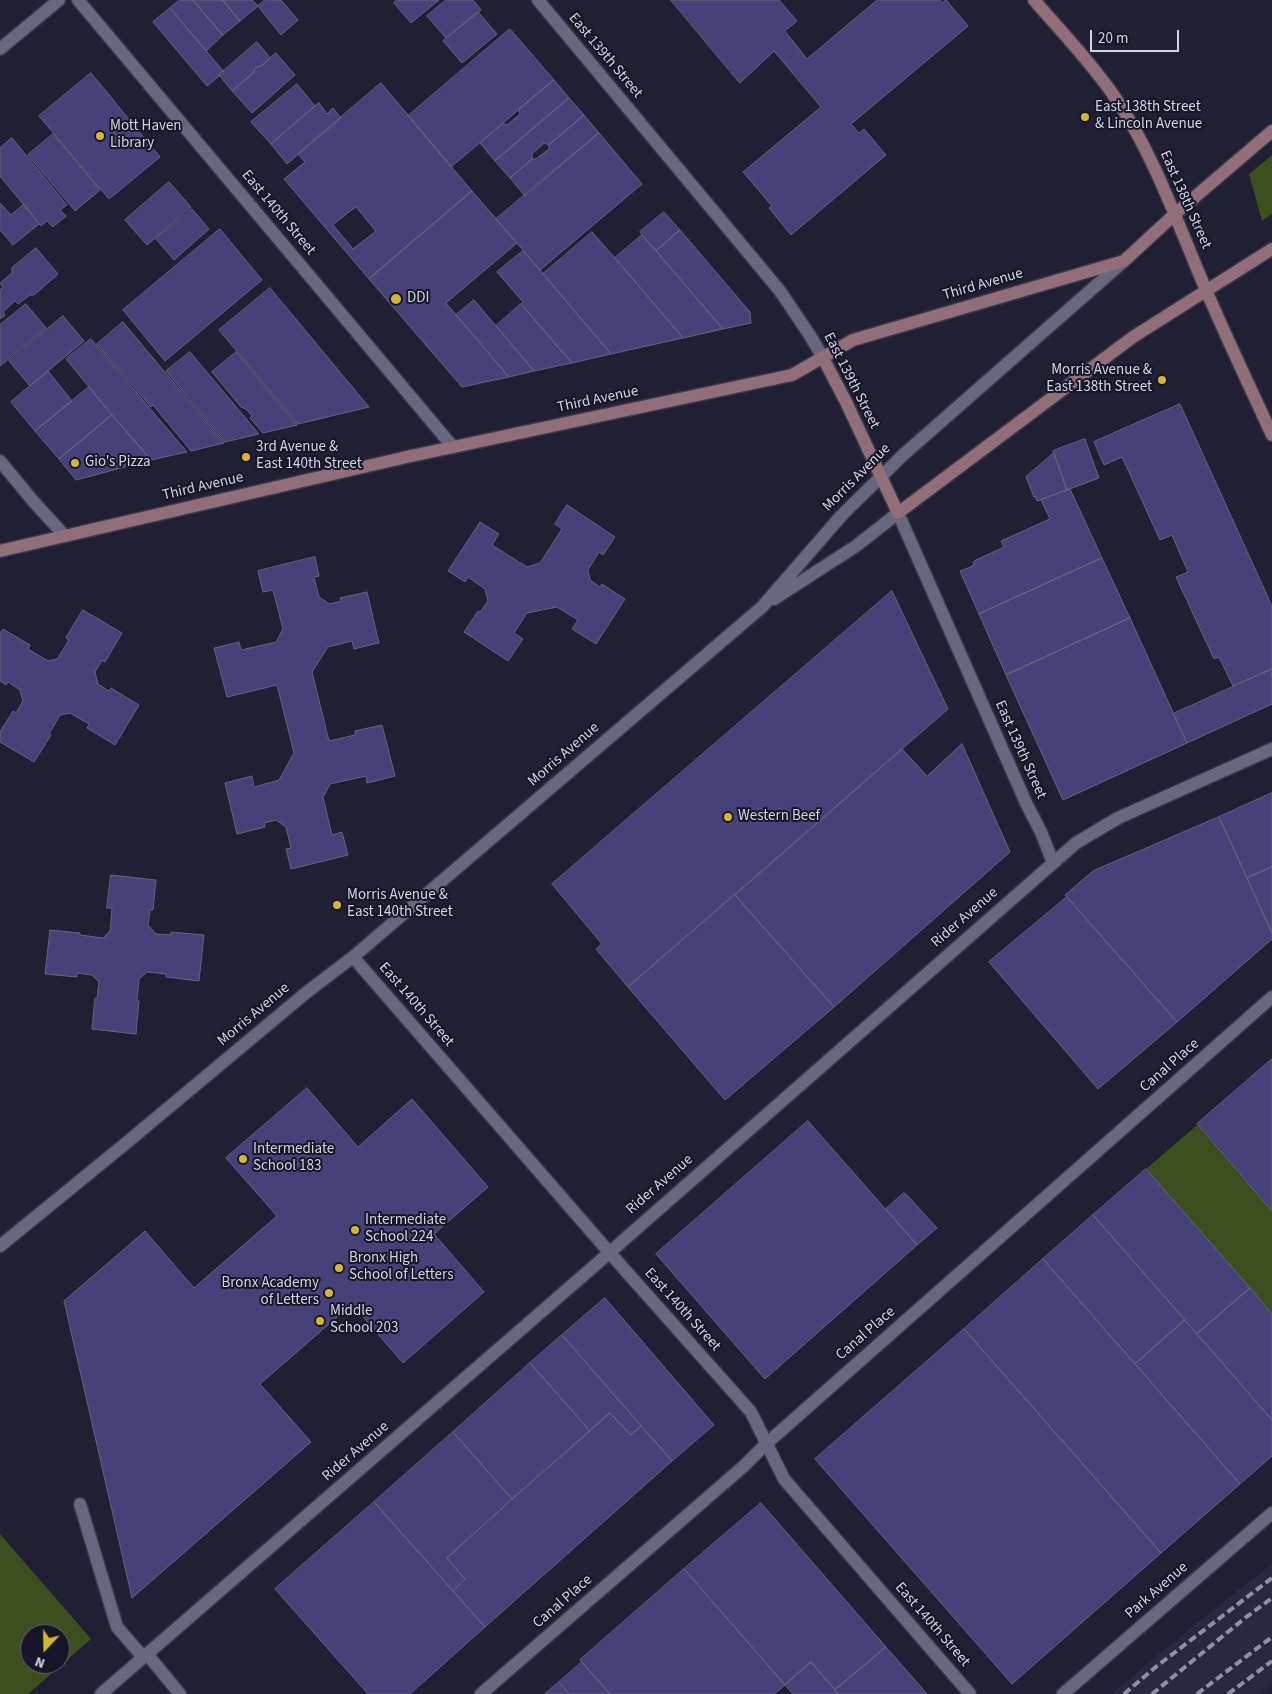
<!DOCTYPE html>
<html>
<head>
<meta charset="utf-8">
<style>
  body { margin:0 }
  #map { position:relative; width:1272px; height:1694px; overflow:hidden; background:#201f33; font-family:"Source Sans 3",sans-serif }
  canvas { display:block }
  .north { position:absolute; left:20px; top:1624px; width:50px; height:50px; box-sizing:border-box; background:#171629; border:1px solid #626273; border-radius:50%; rotate:201deg; font-size:14px; font-weight:700; line-height:20px; text-align:center; color:#d3d4e1 }
  .north::after { content:''; display:block; margin:auto; width:18px; height:22px; background:#d6b534; clip-path:polygon(50% 0,100% 100%,50% 72%,0 100%) }
  .scale { position:absolute; left:1090px; top:30px; width:89px; height:22px; box-sizing:border-box; border:2px solid #d3d4e1; border-top:0; padding-left:6px; font-size:15px; line-height:18px; white-space:nowrap; color:#d3d4e1; -webkit-text-stroke:4px #171629; paint-order:stroke }
</style>
</head>
<body>
<div id="map">
<canvas width="1272" height="1694"></canvas>
<div class="north">N</div>
<div class="scale">20 m</div>
</div>
<script>
const c = document.querySelector('canvas').getContext('2d');
c.lineJoin = 'round';
function fill(path, color) { c.fillStyle = color; c.fill(path, 'evenodd'); }
function stroke(path, color, width, dash) { c.strokeStyle = color; c.lineWidth = width; c.lineCap = dash ? 'butt' : 'round'; c.setLineDash(dash || []); c.stroke(path); }
function write(font, color, halo, rows, align = 'center') {
  c.font = font + ' "Source Sans 3",sans-serif'; c.lineWidth = 4; c.setLineDash([]); c.textBaseline = 'middle'; c.strokeStyle = halo; c.fillStyle = color; for (const [text, x, y, turn = 0] of rows) {
    c.save(); c.translate(x, y); c.rotate((+turn || 0) * Math.PI / 180); c.textAlign = isNaN(turn) ? turn : align; if (halo) c.strokeText(text, 0, 0); c.fillText(text, 0, 0); c.restore();
  }
}
fill(new Path2D(`
  M1272,1564V1684L1260,1694H1111L1194,1625Z`), '#282841');
fill(new Path2D(`
  M1272,155V214L1262,221L1249,174Z
  M1197,1125L1272,1211V1314L1146,1169Z
  M0,1534L91,1639L28,1694H0ZM30,1634H60V1664H30Z`), '#3d4e1f');
const building = new Path2D(`
  M180,0H193L223,35L206,51L170,8Z
  M193,0H223L240,21L223,35Z
  M223,0H252L258,6L240,21Z
  M265,0H281L298,20L281,35L258,6Z
  M397,0H439L411,23L394,3Z
  M446,0H473L481,10L446,38L427,16Z
  M671,0H779L797,21L785,31L807,59L877,0H940L942,3L946,0L968,26L851,124L859,133L864,129L886,155L791,235L769,208L772,206L743,172L821,107L774,51L740,83Z
  M170,8L224,72L207,86L153,22Z
  M478,12L497,34L462,63L443,41Z
  M510,29L554,80L451,167L408,116Z
  M257,42L270,58L261,66L256,67L252,74L232,91L219,75Z
  M276,53L295,75L252,113L232,91L252,74L256,67L261,66Z
  M91,73L160,157L109,199L39,116Z
  M554,80L569,98L495,161L480,143L503,123L507,125L520,114L519,109Z
  M381,83L472,191L369,279L284,179L305,162L298,154ZM356,207L376,231L353,249L333,225Z
  M297,84L315,106L271,144L251,122Z
  M569,98L584,115L549,145L544,143L532,154V159L510,178L495,161Z
  M319,103L327,114L333,108L341,118L287,164L271,144Z
  M584,115L599,133L525,196L510,178L532,159H536L549,149V145Z
  M599,133L642,184L540,270L496,219Z
  M53,134L100,190L75,211L28,155Z
  M12,138L67,205L60,210L66,216L53,227L47,221L41,226L0,176V148Z
  M169,182L191,207L147,245L125,220Z
  M472,191L517,243L446,303L509,377L462,387L369,279Z
  M0,203L11,215L24,204L39,224L13,245L0,230Z
  M192,209L209,229L174,260L156,239Z
  M664,212L680,230L656,251L640,232Z
  M220,229L262,280L165,361L123,310Z
  M680,230L750,312L751,323L723,329L656,251Z
  M592,232L615,258L683,338L611,354L543,274Z
  M642,235L656,251L723,329L683,338L615,258Z
  M36,248L58,274L34,295H30L18,304L15,301L3,312L5,315L0,319V290L3,287L0,283L12,273V268Z
  M523,251L540,270L611,354L572,363L521,304L523,302L497,272Z
  M270,288L369,407L298,424L219,330Z
  M474,300L496,326L534,371L509,377L456,315Z
  M26,304L46,328L0,366V325Z
  M521,304L572,363L534,371L496,326Z
  M63,316L84,341L30,386L9,361Z
  M123,322L224,443L191,451L153,405L151,407L97,344Z
  M91,339L187,452L151,460L112,415L66,359Z
  M190,352L259,434L225,442L166,371Z
  M236,352L297,425L263,433L250,418L252,416L246,409L241,407L212,372Z
  M48,371L72,401L35,431L11,402Z
  M89,387L112,415L59,459L35,431Z
  M1180,404L1272,606V669L1233,686L1219,657L1214,659L1176,577L1188,572L1172,535L1160,540L1122,457L1104,465L1094,442Z
  M112,415L151,460L76,480L59,459Z
  M1085,439L1099,478L1067,490L1053,451Z
  M1054,453L1067,490L1037,501L1036,497H1034L1026,477Z
  M1070,489L1102,558L979,614L960,571L973,566L974,561L1004,547L1001,541L1050,519L1041,500Z
  M567,505L615,537L603,555L599,552L588,570L590,580L600,587L602,584L625,599L596,644L572,629L578,620L557,607L527,613L514,633L523,639L508,661L464,632L478,611L480,612L488,601L485,589L468,577L465,582L448,571L480,522L499,534L492,545L527,567L540,563L562,529L555,524Z
  M315,557L319,576L314,577L319,597L330,604L341,601L340,598L367,592L379,643L354,649L352,641L328,647L312,672L329,741L355,735V731L382,725L395,776L367,783L366,776L330,784L323,797L332,835L342,832L348,855L291,869L286,849L291,848L286,827L276,820L264,823L265,827L237,834L225,783L252,776L254,787L279,780L294,753L277,685L227,697L214,648L239,642L241,650L276,642L283,629L273,590L263,592L258,571Z
  M1102,558L1130,618L1006,675L979,614Z
  M892,591L948,709L628,987L596,949L602,944L552,884Z
  M83,610L122,633L105,662L102,660L95,672L98,684L109,691L111,688L139,705L115,745L87,728L89,724L70,713L60,715L49,734L51,735L34,762L0,742V732L13,711L16,713L23,701L20,690L8,682L6,685L0,681V633L3,629L30,645L28,649L48,661L57,659L69,640L66,638Z
  M1130,618L1187,743L1063,800L1006,675Z
  M1272,669V704L1187,743L1173,714Z
  M962,744L1010,852L834,1007L735,895L902,749L927,776Z
  M1272,793V867L1247,878L1219,817Z
  M1219,817L1272,933V939L1177,1022L1065,895L1093,871Z
  M1272,867V933L1247,878Z
  M111,875L156,880L153,910H150L148,925L156,934L171,935V932L204,935L199,981L166,977V974L147,972L139,979L137,1001H139L136,1034L92,1029L95,998H97L99,982L92,975L77,973V977L45,974L50,930L80,933V935L103,938L110,931L112,908H107Z
  M735,895L834,1007L725,1100L628,987Z
  M1067,897L1177,1022L1098,1089L989,962Z
  M1272,1059V1211L1197,1124Z
  M307,1088L358,1147L412,1099L488,1187L434,1234L484,1292L403,1363L352,1304L260,1384L311,1442L132,1598L64,1301L145,1231L194,1288L277,1216L226,1158Z
  M808,1121L917,1245L765,1379L656,1254Z
  M1146,1169L1250,1288L1197,1334L1093,1215Z
  M904,1193L907,1195L937,1228L917,1245L886,1209Z
  M1093,1215L1185,1320L1135,1364L1043,1259Z
  M1043,1259L1240,1484L1161,1553L964,1329Z
  M1250,1288L1272,1314V1420L1197,1334Z
  M605,1298L714,1425L672,1461L562,1335Z
  M1185,1320L1272,1420V1456L1240,1484L1135,1364Z
  M964,1329L1161,1553L1012,1684L815,1459Z
  M562,1335L641,1426L631,1435L610,1413L590,1431L530,1363Z
  M530,1363L590,1431L512,1499L453,1432Z
  M610,1413L631,1435L641,1426L672,1461L485,1627L453,1591L465,1579L447,1558Z
  M453,1432L512,1499L447,1558L465,1579L453,1591L374,1502Z
  M374,1502L485,1627L410,1694H368L275,1589Z
  M761,1503L886,1647L835,1690L811,1662L785,1685L684,1569Z
  M684,1569L785,1685L774,1694H610L580,1660Z
  M886,1647L927,1694H838L835,1690Z
  M582,1662L610,1694H569L559,1682Z
  M811,1662L835,1690L838,1694H793L785,1685Z
  M559,1682L569,1694H545Z`);
fill(building, '#464178');
stroke(building, '#64647c', 1);
const lane = new Path2D(`
  M80,1504L117,1627L143,1657`);
const street = new Path2D(`
  M78,0L453,447
  M538,0L780,291L811,337L823,358
  M0,49L59,0
  M0,461L33,501L65,536
  M774,599L856,546L898,513L1027,805L1041,832L1053,863
  M353,957L609,1252L751,1412L784,1479L970,1694
  M0,1246L125,1144L307,992L353,957L762,607L842,515L903,455L1124,261
  M147,1654L180,1694
  M101,1694L585,1274L1076,843L1118,818L1272,749
  M481,1694L744,1466L766,1444L1272,997
  M1063,1694L1272,1513`);
const secondary = new Path2D(`
  M1034,0C1060,30 1089,60 1112,93C1153,151 1178,225 1206,290C1227,339 1250,387 1272,435
  M823,358L846,402L898,513L1133,337L1272,249
  M0,551L411,456L792,375L853,340L1124,261L1175,214L1272,131`);
stroke(lane, '#3a394a', 15);
stroke(street, '#3a394a', 15);
stroke(secondary, '#3a394a', 15);
stroke(lane, '#68677f', 12);
stroke(street, '#68677f', 12);
stroke(secondary, '#916e79', 12);
stroke(new Path2D(`
  M1124,1694L1157,1666L1272,1578
  M1152,1694L1245,1618L1272,1598
  M1197,1694L1272,1637
  M1228,1694L1272,1661`), '#8f8f9f', 4, [8, 4]);
for (const [x, y, r, color] of [
  [1085,117,5,"#d6b534"],
  [100,136,5,"#d6b534"],
  [396,299,6,"#d6b534"],
  [1162,380,5,"#d6b534"],
  [246,457,5,"#d6b534"],
  [75,463,5,"#d6b534"],
  [728,817,5,"#d6b534"],
  [337,905,5,"#d6b534"],
  [243,1159,5,"#d6b534"],
  [355,1230,5,"#d6b534"],
  [339,1268,5,"#d6b534"],
  [329,1293,5,"#d6b534"],
  [320,1321,5,"#d6b534"]
]) { const dot = new Path2D(); dot.arc(x, y, r, 0, 2 * Math.PI); c.fillStyle = color; c.fill(dot); stroke(dot, '#171629', 2); }
write('15px', '#d3d4e1', '#171629', [
  ["East 139th Street",605,56,50],
  ["East 138th Street",1185,200,66],
  ["East 140th Street",278,213,50],
  ["Third Avenue",983,285,-16],
  ["East 139th Street",851,381,63],
  ["Third Avenue",598,400,-12],
  ["Morris Avenue",857,478,-45],
  ["Third Avenue",203,487,-13],
  ["East 139th Street",1020,750,66],
  ["Morris Avenue",564,755,-41],
  ["Rider Avenue",965,918,-41],
  ["East 140th Street",416,1005,49],
  ["Morris Avenue",254,1015,-40],
  ["Canal Place",1170,1066,-41],
  ["Rider Avenue",660,1185,-41],
  ["East 140th Street",682,1310,48],
  ["Canal Place",866,1334,-41],
  ["Rider Avenue",356,1452,-41],
  ["Park Avenue",1157,1591,-41],
  ["Canal Place",563,1602,-41],
  ["East 140th Street",932,1625,49]
]);
write('15px', '#d3d4e1', '#171629', [
  ["East 138th Street",1095,108],
  ["& Lincoln Avenue",1095,125],
  ["Mott Haven",110,127],
  ["Library",110,144],
  ["DDI",407,299],
  ["Morris Avenue &",1152,371,"right"],
  ["East 138th Street",1152,388,"right"],
  ["3rd Avenue &",256,448],
  ["East 140th Street",256,465],
  ["Gio's Pizza",85,463],
  ["Western Beef",738,817],
  ["Morris Avenue &",347,896],
  ["East 140th Street",347,913],
  ["Intermediate",253,1150],
  ["School 183",253,1167],
  ["Intermediate",365,1221],
  ["School 224",365,1238],
  ["Bronx High",349,1259],
  ["School of Letters",349,1276],
  ["Bronx Academy",319,1284,"right"],
  ["of Letters",319,1301,"right"],
  ["Middle",330,1312],
  ["School 203",330,1329]
], 'left');
</script>
</body>
</html>
